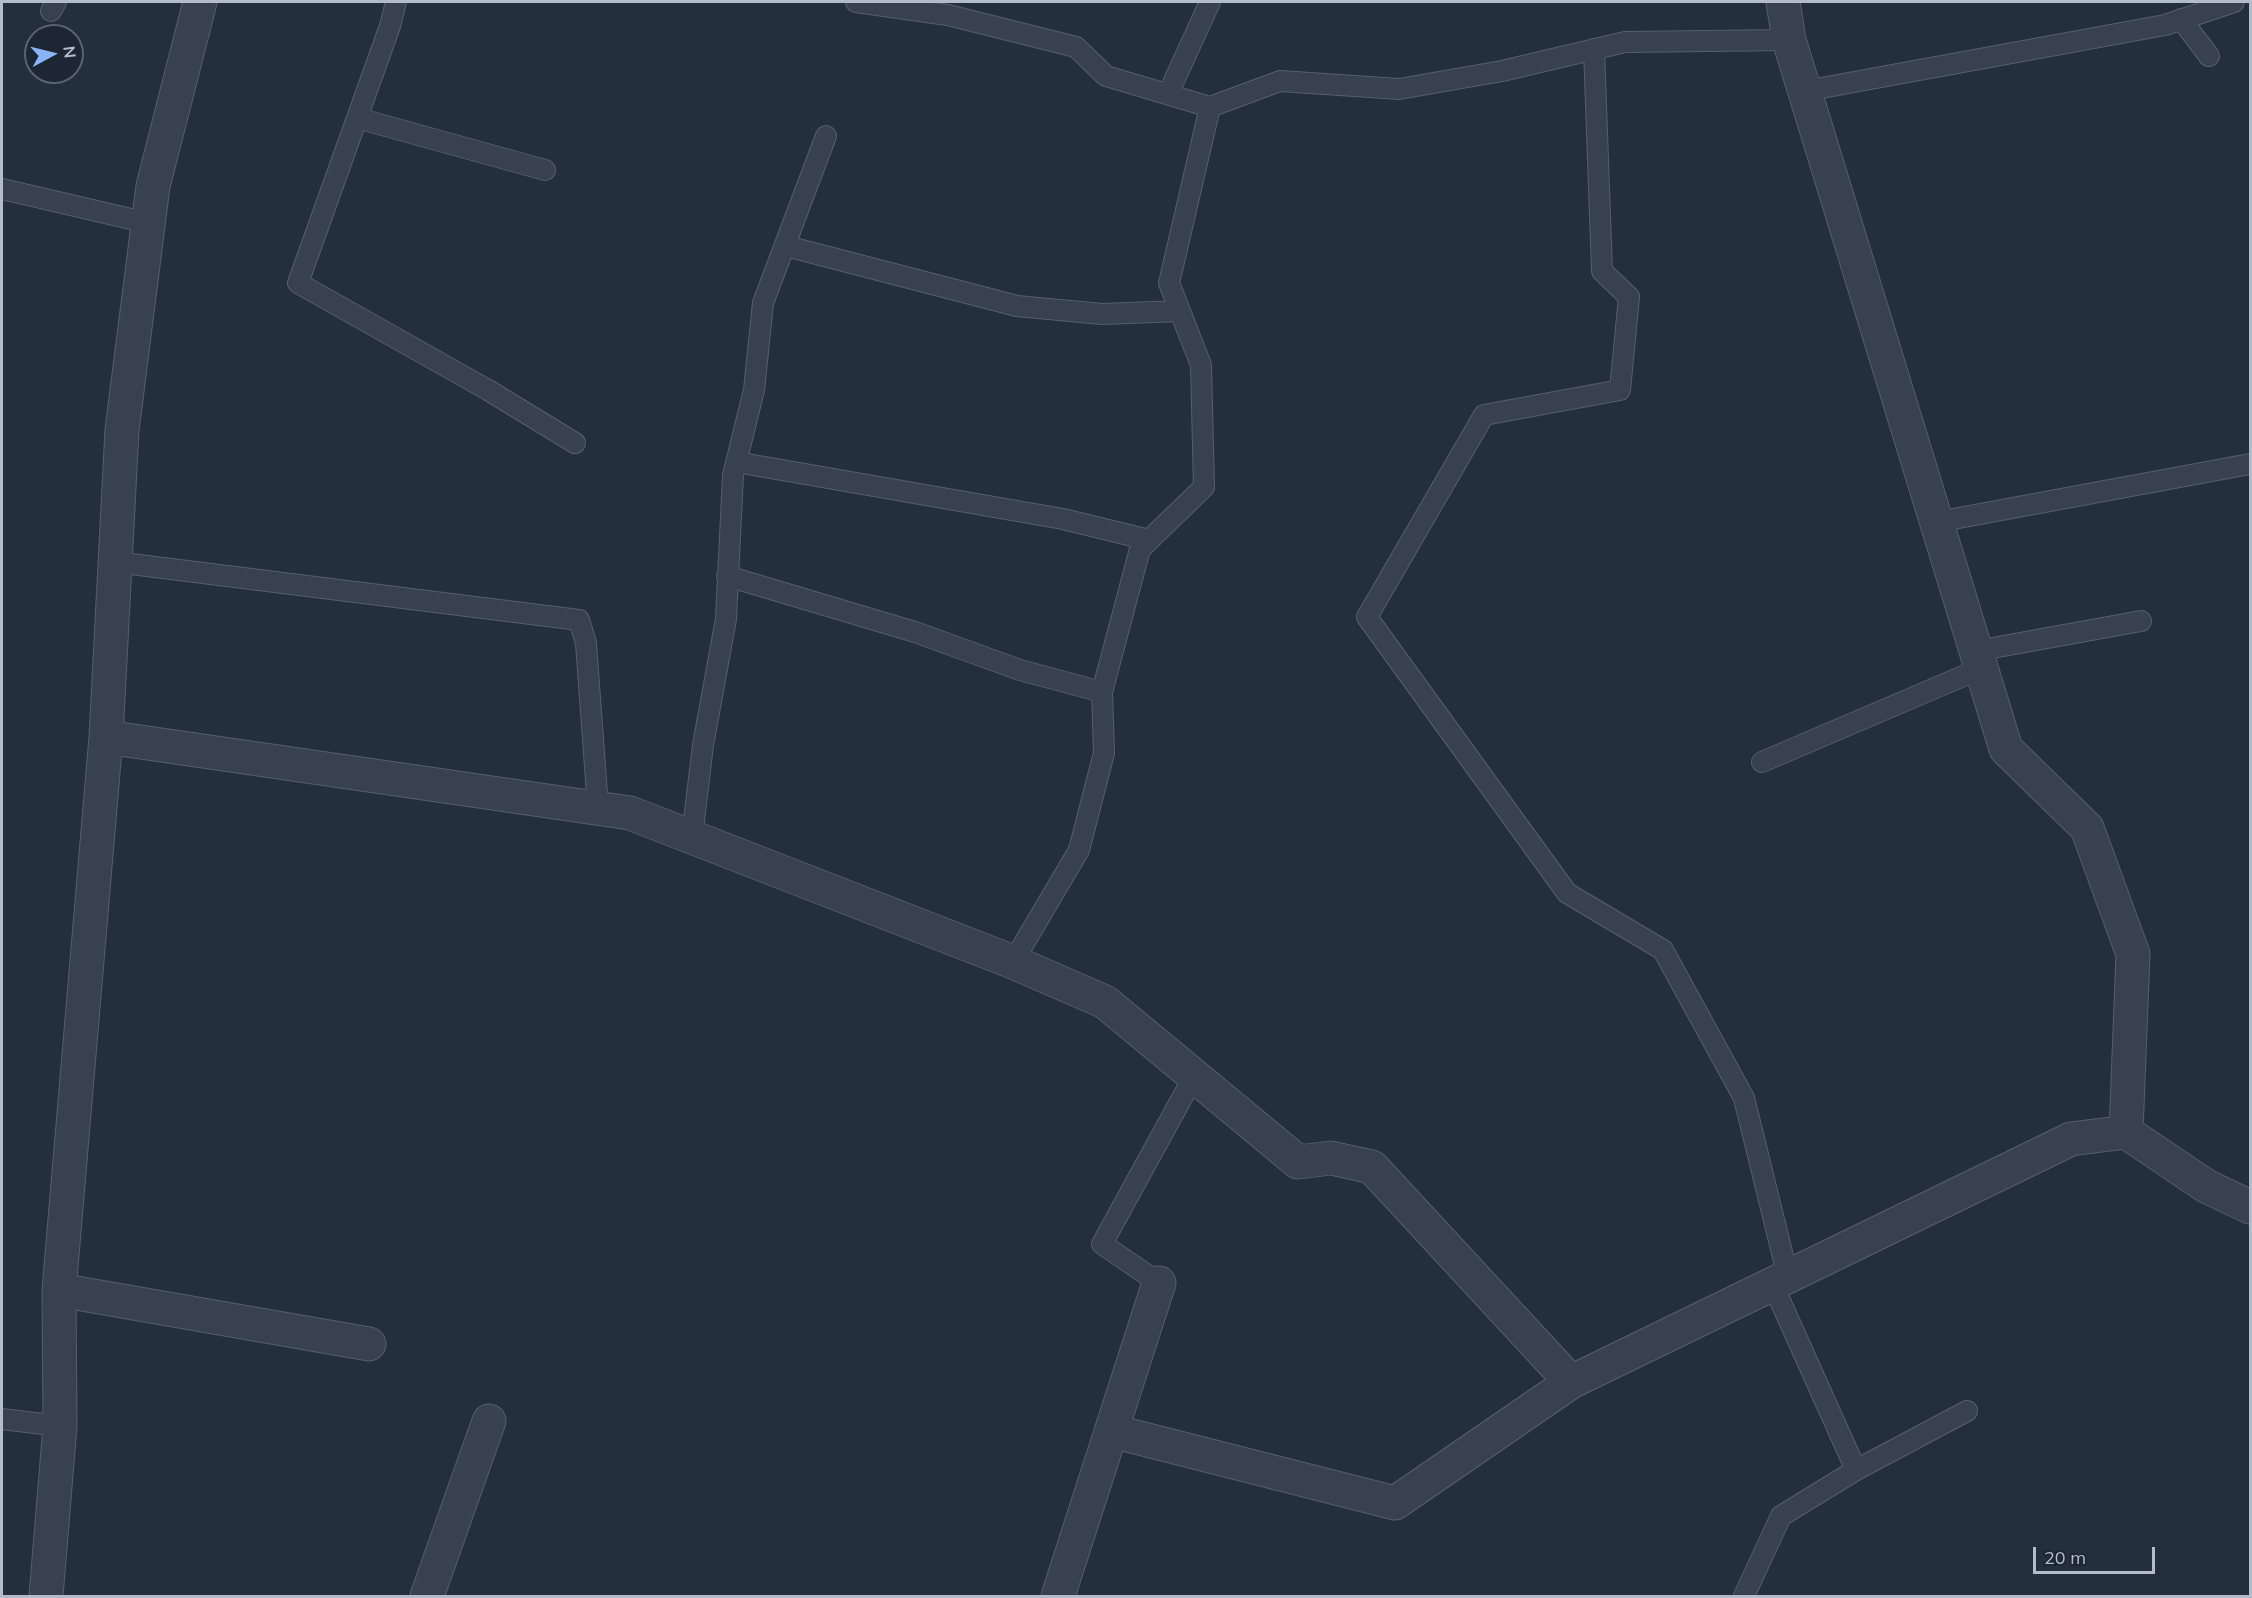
<!DOCTYPE html>
<html>
<head>
<meta charset="utf-8">
<style>
  body { margin:0 }
  #map { position:relative; width:2252px; height:1598px; overflow:hidden; background:#242f3e; font-family:Mulish,sans-serif }
  canvas { display:block }
  .frame { position:absolute; inset:0; border:3px solid #b4bcc9; pointer-events:none }
  .north { position:absolute; left:24px; top:24px; width:60px; height:60px; box-sizing:border-box; background:#1d2633; border:2px solid #59626f; border-radius:50%; rotate:83deg; font-size:16px; font-weight:700; line-height:24px; text-align:center; color:#b4bcc9 }
  .north::after { content:''; display:block; margin:auto; width:21px; height:27px; background:#8ab4f8; clip-path:polygon(50% 0,100% 100%,50% 72%,0 100%) }
  .scale { position:absolute; left:2033px; top:1547px; width:122px; height:27px; box-sizing:border-box; border:3px solid #b4bcc9; border-top:0; padding-left:8px; font-size:18px; line-height:21px; white-space:nowrap; color:#b4bcc9; -webkit-text-stroke:4px #1d2633; paint-order:stroke }
</style>
</head>
<body>
<div id="map">
<canvas width="2252" height="1598"></canvas>
<div class="frame"></div>
<div class="north">N</div>
<div class="scale">20 m</div>
</div>
<script>
const c = document.querySelector('canvas').getContext('2d');
c.lineJoin = 'round';
function stroke(path, color, width, dash) { c.strokeStyle = color; c.lineWidth = width; c.lineCap = dash ? 'butt' : 'round'; c.setLineDash(dash || []); c.stroke(path); }
const lane = new Path2D(`
  M396,2L390,26L298,283L488,390L575,443
  M856,2L948,15L1076,47L1106,76L1210,107L1280,81L1399,89L1502,71L1625,42L1789,40
  M51,11L56,2
  M2181,19L2209,56
  M1594,49L1602,271L1629,297L1620,390L1484,415L1367,617L1567,893L1663,950L1744,1098L1788,1277
  M1805,91L2165,25L2234,2
  M1168,94L1210,2
  M357,118L545,170
  M2,189L148,223
  M786,246L1017,306L1102,314L1180,311
  M736,462L1063,519L1149,540
  M1937,522L2250,464
  M115,562L579,620L586,643L598,808
  M727,576L915,632L1020,670L1102,692
  M1976,651L2141,621
  M1762,762L1982,668
  M692,837L703,745L726,619L733,475L754,390L763,303L826,136
  M1013,962L1079,850L1104,753L1102,692L1140,549L1204,487L1201,365L1169,283L1210,107
  M1159,1283L1102,1244L1194,1076
  M1773,1285L1856,1470
  M2,1419L60,1426
  M1744,1596L1781,1516L1856,1470L1967,1411`);
const street = new Path2D(`
  M1783,2L1789,40L2006,749L2087,828L2133,954L2126,1132
  M106,737L630,813L1013,962L1105,1002L1298,1162L1331,1158L1372,1167L1571,1382
  M59,1290L369,1344
  M1112,1431L1395,1503L1571,1382L2071,1139L2126,1132L2206,1186L2250,1207
  M46,1596L60,1426L59,1290L106,737L122,430L153,186L200,2
  M427,1596L489,1421
  M1058,1596L1159,1283`);
stroke(lane, '#565f6c', 22);
stroke(street, '#565f6c', 35);
stroke(lane, '#38414e', 20);
stroke(street, '#38414e', 33);
</script>
</body>
</html>
